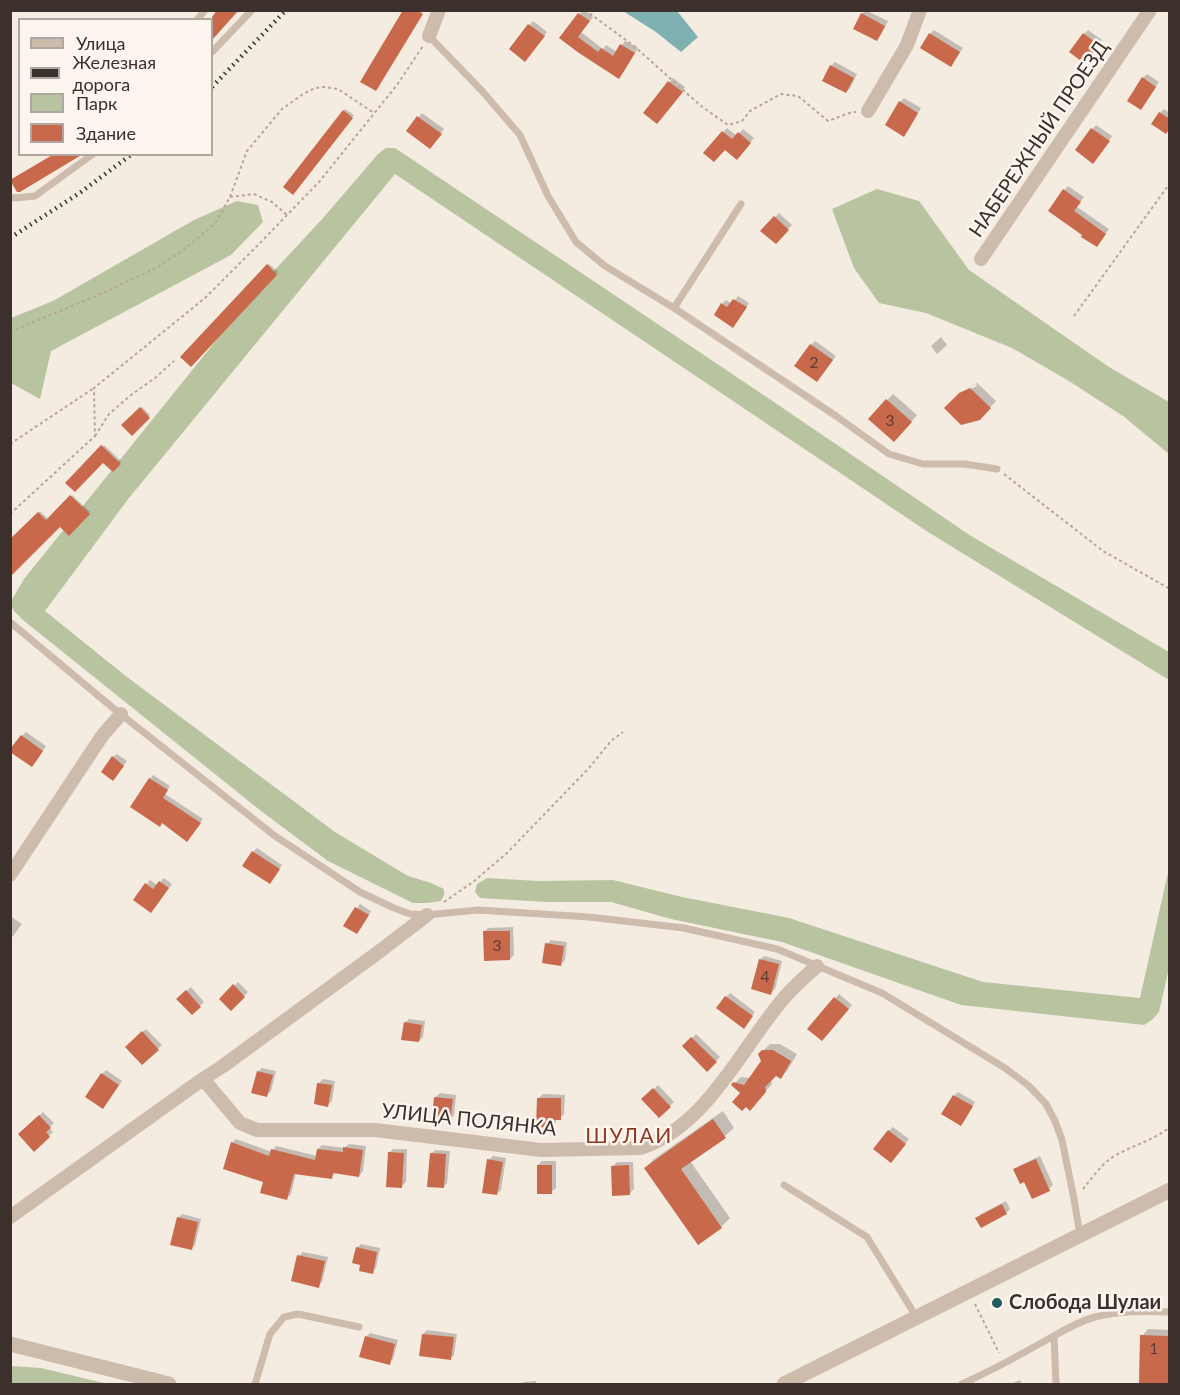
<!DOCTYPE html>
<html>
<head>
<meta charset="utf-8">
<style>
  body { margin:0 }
  #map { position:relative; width:1180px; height:1395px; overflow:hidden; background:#f4ebe1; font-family:Lato,sans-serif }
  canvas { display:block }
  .frame { position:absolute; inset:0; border:12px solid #3b302b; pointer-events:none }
  .legend { position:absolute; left:18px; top:18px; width:195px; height:138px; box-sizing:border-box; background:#fbf5ee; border:2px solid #aea6a0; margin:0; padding:8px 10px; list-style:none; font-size:18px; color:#3b302b }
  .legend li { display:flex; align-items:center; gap:12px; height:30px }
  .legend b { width:30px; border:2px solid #aea6a0 }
</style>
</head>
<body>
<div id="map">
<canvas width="1180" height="1395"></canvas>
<div class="frame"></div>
<ul class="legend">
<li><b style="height:8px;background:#cdbbac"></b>Улица</li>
<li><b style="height:8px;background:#3b302b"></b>Железная дорога</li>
<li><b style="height:16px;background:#b8c4a0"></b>Парк</li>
<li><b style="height:16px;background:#c8694b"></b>Здание</li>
</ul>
</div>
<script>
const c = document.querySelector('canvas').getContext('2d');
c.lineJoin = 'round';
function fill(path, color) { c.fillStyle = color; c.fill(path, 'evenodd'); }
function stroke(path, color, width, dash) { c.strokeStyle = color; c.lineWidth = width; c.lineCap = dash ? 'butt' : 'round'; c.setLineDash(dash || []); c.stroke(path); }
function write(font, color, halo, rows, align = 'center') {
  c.font = font + ' Lato,sans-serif'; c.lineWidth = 5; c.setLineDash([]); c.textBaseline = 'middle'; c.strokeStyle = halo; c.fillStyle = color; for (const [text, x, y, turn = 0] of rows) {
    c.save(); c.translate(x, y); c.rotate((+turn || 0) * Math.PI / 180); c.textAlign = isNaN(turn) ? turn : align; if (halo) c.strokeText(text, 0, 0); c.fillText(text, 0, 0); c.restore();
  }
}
fill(new Path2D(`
  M386,148H395L768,398L971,536L1169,652V680L928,532L395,174L129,498L45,611L127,677L335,832L408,876L431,883L444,889V895L441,901L428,903H413L328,861L261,811L23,620L14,611L10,603L24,579L260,286L323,218L378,154Z
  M877,189L919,201L969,270L1109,367L1169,402V454L1123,416L1069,381L1012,348L926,313L879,303L854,268L832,209Z
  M237,201L258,205L263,222L231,255L51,351L40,399L11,383V318L53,301L194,220Z
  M1169,868V968L1159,1012L1153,1019L1144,1025L961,1005L782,942L671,919L611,902H548L480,898L475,892L477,884L487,878L539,881L613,880L682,897L789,918L983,982L1140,998Z
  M11,1366L41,1368L108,1384H11Z`), '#b8c4a0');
fill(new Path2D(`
  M623,11H677L698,37L681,52L656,32Z`), '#7fb0b2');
fill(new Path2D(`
  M583,10H585L593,17L581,32L603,49L606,45L617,52L625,41L638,48L623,73L619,77L561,38Z
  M865,10L888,21L881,35L877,39L862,14Z
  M533,21L547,32L529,56L511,49Z
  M934,30L963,48L951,65L930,34Z
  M1088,30L1102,40L1089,58L1084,34Z
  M835,62L857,74L850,88L846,92L831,66Z
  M1147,74L1159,82L1141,108L1143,78Z
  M673,78L685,87L661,119L645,113Z
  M904,98L921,108L908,131L904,135L900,102Z
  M345,109L354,115L294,192L285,187Z
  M1164,109L1170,113L1169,128L1160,113Z
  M422,113L444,129L434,143L408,131Z
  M1096,125L1112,136L1097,158L1077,150Z
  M727,128L737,136L743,129L754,138L741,154L725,148L705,153Z
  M1068,186L1084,197L1077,207L1109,229L1100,242L1083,236L1064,190Z
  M779,213L792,225L775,242L763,230Z
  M269,264L278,272L191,365L182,357Z
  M738,296L749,303L737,322L722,304L726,300L732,304Z
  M941,337L947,345L937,354L931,346Z
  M815,341L836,356L821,376L811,345Z
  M977,383L996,401L979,419L960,394L977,386L976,384L966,388Z
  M893,394L917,415L901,434L887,400Z
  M142,407L150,415L132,434L124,425Z
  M104,445L121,461L113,470L103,460L67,483Z
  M72,495L90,512L69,534L60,525L10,541L40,511L48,519Z
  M26,732L46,746L36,762L22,736Z
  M117,754L127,761L117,775L113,757Z
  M153,775L170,786L165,794L203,819L187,840L150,779Z
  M257,848L282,865L274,878L253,852Z
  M164,878L172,884L155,907L135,899L150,880L157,885Z
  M360,904L371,911L361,928L346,925Z
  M10,916L22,924L10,940Z
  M513,927L514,955L510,959L484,932L488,928Z
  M551,940L567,942L565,960L561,964L547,944Z
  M764,956L782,961L775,989L771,993L760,960Z
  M238,982L248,992L231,1009L221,999Z
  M191,987L204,1002L192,1013L178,999Z
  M730,993L755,1012L747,1023L726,997Z
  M839,994L852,1005L826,1036L809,1029Z
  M409,1019L425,1021L423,1037L419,1041L405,1023Z
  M146,1029L162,1045L142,1063L127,1047Z
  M696,1034L720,1057L707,1070L684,1046Z
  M770,1044H780L797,1054L787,1071L781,1077L776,1075L771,1080L772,1084L756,1102L742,1093L733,1085L741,1077L750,1078L763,1062V1051Z
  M262,1068L276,1071L271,1091L267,1095L258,1072Z
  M106,1070L122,1081L106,1104L102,1074Z
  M323,1079L335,1081L332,1101L328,1105L319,1083Z
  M658,1085L674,1102L659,1116L644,1099Z
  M958,1092L975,1102L965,1120L961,1124L954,1096Z
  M440,1093L456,1095L454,1115L450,1119L436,1097Z
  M543,1094L565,1095L564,1114L560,1118H556V1122L552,1126L539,1098Z
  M723,1111L734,1128L725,1136L690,1161L730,1218L721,1227L645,1168L654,1159Z
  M43,1112L54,1123L49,1128L53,1132L34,1150L20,1134Z
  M893,1127L909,1139L895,1157L889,1131Z
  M236,1139L272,1152L276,1146L317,1156L318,1149L322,1145L344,1148L349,1144L366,1146L363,1171L359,1176L336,1172L331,1178L296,1173L291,1194L287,1198L264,1181L232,1143Z
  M393,1149H407L406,1182L402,1186L389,1153Z
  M435,1150L450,1151L447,1183L443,1187L431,1154Z
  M493,1156L506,1158L501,1190L497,1194L489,1160Z
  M1040,1156L1053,1185L1049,1189L1033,1197L1025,1180L1015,1170L1019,1166Z
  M542,1161H556V1188L551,1192L538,1165Z
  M617,1162H633L634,1189L630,1193L613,1166Z
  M1006,1201L1010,1209L1006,1213L982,1226L977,1218L981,1214Z
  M182,1214L201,1219L195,1245L191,1249L178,1218Z
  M361,1244L380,1248L376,1268L372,1272L362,1264L357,1248Z
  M303,1252L328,1257L322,1282L318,1286L299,1256Z
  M1148,1329L1170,1330V1384H1141L1142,1336Z
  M427,1330L457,1334L454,1355L450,1359L423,1334Z
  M370,1333L398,1340L393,1359L389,1363L366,1337Z
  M1020,1380L1022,1384H1011Z
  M536,1381V1384H521L524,1382Z`), '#0003');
fill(new Path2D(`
  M217,10H239L212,40V17Z
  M403,10H417L423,14L376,91L360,82Z
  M578,13L590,21L578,37L598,52L601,48L613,56L620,44L635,53L619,79L579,53L559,38Z
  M861,13L885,26L877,41L853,29Z
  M528,24L545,36L525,62L509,49Z
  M929,33L960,52L951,67L920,48Z
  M1083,33L1099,45L1085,64L1069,52Z
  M830,65L854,78L846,93L822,81Z
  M1142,77L1156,87L1141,110L1127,101Z
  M668,81L683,92L657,124L643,113Z
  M899,101L918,113L904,137L885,125Z
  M343,110L353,118L293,195L283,187Z
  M1159,112L1170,119V128L1166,134L1151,124Z
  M417,116L442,134L430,149L406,131Z
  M1091,128L1110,141L1093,164L1075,150Z
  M722,131L732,139L738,132L751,143L737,160L725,150L714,162L703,153Z
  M54,154H83L20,192H17L10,180Z
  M1063,189L1081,202L1074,211L1106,234L1097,247L1081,237L1082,235L1048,211Z
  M774,216L789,230L776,244L760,231Z
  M267,264L277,275L191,367L180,357Z
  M733,299L747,307L733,328L714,315L721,303L727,307Z
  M810,344L833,360L817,382L794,366Z
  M970,388L991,408L980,420L961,425L944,408L959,393Z
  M886,399L912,422L894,442L868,419Z
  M140,407L150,418L132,436L121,425Z
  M101,445L121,464L113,472L103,463L75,492L65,483Z
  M70,495L90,514L69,536L60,527L10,577V539L38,512L46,520Z
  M21,735L43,751L32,767L10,752V749Z
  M112,756L124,766L113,781L101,772Z
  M149,778L168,790L163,798L201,823L187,842L162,823L160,827L130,807Z
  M252,851L280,869L270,884L242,866Z
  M159,881L169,888L151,913L133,900L145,883L153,889Z
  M355,907L369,915L357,934L343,926Z
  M483,931H510V960L484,961Z
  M545,943L564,946L561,966L542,963Z
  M759,959L779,964L771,995L751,989Z
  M233,984L245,997L231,1011L219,999Z
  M186,990L201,1007L192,1015L176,999Z
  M725,996L753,1016L744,1029L716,1008Z
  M834,997L849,1009L822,1041L807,1029Z
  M404,1022L422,1025L419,1042L401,1040Z
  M142,1031L159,1050L142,1065L125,1047Z
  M691,1037L717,1062L707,1072L682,1046Z
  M762,1050H773L791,1061L781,1079L776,1076L765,1087L766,1092L750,1111L746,1107L742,1111L732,1102L740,1093L731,1085L733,1082L744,1085L761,1061L758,1054Z
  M257,1071L273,1075L267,1097L251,1093Z
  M101,1073L119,1085L103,1109L85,1097Z
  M317,1083L332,1085L328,1107L314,1104Z
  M653,1088L671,1107L659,1118L641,1099Z
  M953,1095L973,1106L961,1126L941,1114Z
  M434,1097L453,1099L450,1121L432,1118Z
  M537,1098H561V1120H553L552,1128L536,1127Z
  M39,1115L51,1128L46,1132L50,1137L34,1152L18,1134Z
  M713,1119L726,1138L681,1169L722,1228L698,1245L644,1168Z
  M888,1130L906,1144L891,1163L873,1149Z
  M231,1142L269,1156L271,1149L315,1160L317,1149L343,1152V1147L363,1150L359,1177L333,1173L332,1179L294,1174L287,1200L260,1193L263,1182L223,1169Z
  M388,1152L404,1153L402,1188L386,1187Z
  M430,1153L446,1154L444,1188L427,1187Z
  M487,1159L503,1162L497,1195L482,1193Z
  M1036,1159L1050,1191L1032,1199L1024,1182L1020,1184L1013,1169Z
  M537,1165H552V1194H537Z
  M629,1165L630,1195L612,1196L611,1166Z
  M1002,1204L1007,1214L981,1228L975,1218Z
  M177,1217L198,1222L192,1250L170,1245Z
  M356,1247L377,1252L373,1274L359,1271L360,1265L352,1263Z
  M297,1255L325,1261L319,1288L291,1281Z
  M422,1334L454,1337L451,1360L419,1356Z
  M1140,1335L1169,1336L1168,1384H1139Z
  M365,1336L395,1344L390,1365L359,1357Z`), '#c8694b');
stroke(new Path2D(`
  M585,10L634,46L701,106L728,125L742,121L750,111L781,94L798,96L828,121L852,112H856
  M230,197L254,194L272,202L287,215
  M1074,316L1170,183
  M10,332L105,292L156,268L182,251L211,227L216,222L230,197L247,151L282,109L303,94L315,88L325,87L338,89L374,113
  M95,436L109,414L131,395L155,378L174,361
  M10,444L94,388
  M1004,474L1103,551L1170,589
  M10,514L95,436L94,388L205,298L258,245L319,182L397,85L423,46
  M444,902L473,882L507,853L589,768L611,741L623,732
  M1083,1189C1093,1177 1102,1163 1116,1155C1134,1145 1154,1140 1170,1127
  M975,1304L999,1353`), '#b9a596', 2, [3, 3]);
stroke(new Path2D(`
  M197,20L205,10
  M429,36L483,92L520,135L548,196L576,242L605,266L674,308L836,416L889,454L923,464H965L997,469
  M212,52L252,10
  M10,197L15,198L35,196L93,154
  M674,308L741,204
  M10,622L113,708L275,836L360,892L394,908L410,914L427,915L478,910L589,917L684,928L777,949L882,993L1005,1068L1029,1086L1046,1104L1055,1121L1062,1140L1074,1199L1080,1235
  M784,1185L867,1237L917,1318
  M1054,1336L1056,1384
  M255,1384L270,1334L284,1317L298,1314L359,1327
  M962,1384C986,1373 1009,1361 1032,1348C1053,1337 1073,1323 1095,1317C1120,1311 1144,1311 1170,1312`), '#cdbbac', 7);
stroke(new Path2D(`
  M429,36L439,10
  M868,111L907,45L920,10
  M981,259L1150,10
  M10,875L102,736L121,714
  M203,1079L240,1123L257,1130H375L541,1150L641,1148C708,1125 741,1048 784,998C794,986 806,976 817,966
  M10,1217L203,1079L223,1066L376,954L427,915`), '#cdbbac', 14);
stroke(new Path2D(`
  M10,1344L169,1384
  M784,1384L1170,1190`), '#cdbbac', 15);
stroke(new Path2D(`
  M212,87L286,10
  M10,238L81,192L132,154`), '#3b302b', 4.5, [1.5, 4.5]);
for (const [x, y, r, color] of [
  [997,1303,6,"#1f5a5e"]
]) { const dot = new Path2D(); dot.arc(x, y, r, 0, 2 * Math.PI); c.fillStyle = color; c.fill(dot); stroke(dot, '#fbf5ee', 2); }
write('16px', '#5e3e33', null, [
  ["2",814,363],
  ["3",890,421],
  ["3",497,946],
  ["4",765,977],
  ["1",1154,1349]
]);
write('20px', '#3b302b', '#fbf5ee', [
  ["НАБЕРЕЖНЫЙ ПРОЕЗД",1039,139,-56],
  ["УЛИЦА ПОЛЯНКА",469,1120,6]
]);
write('bold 20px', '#3b302b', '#fbf5ee', [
  ["Слобода Шулаи",1009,1303]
], 'left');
c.letterSpacing = '1.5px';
write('21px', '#8c3b22', '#fbf5ee', [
  ["ШУЛАИ",629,1136]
]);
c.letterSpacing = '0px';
</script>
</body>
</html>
